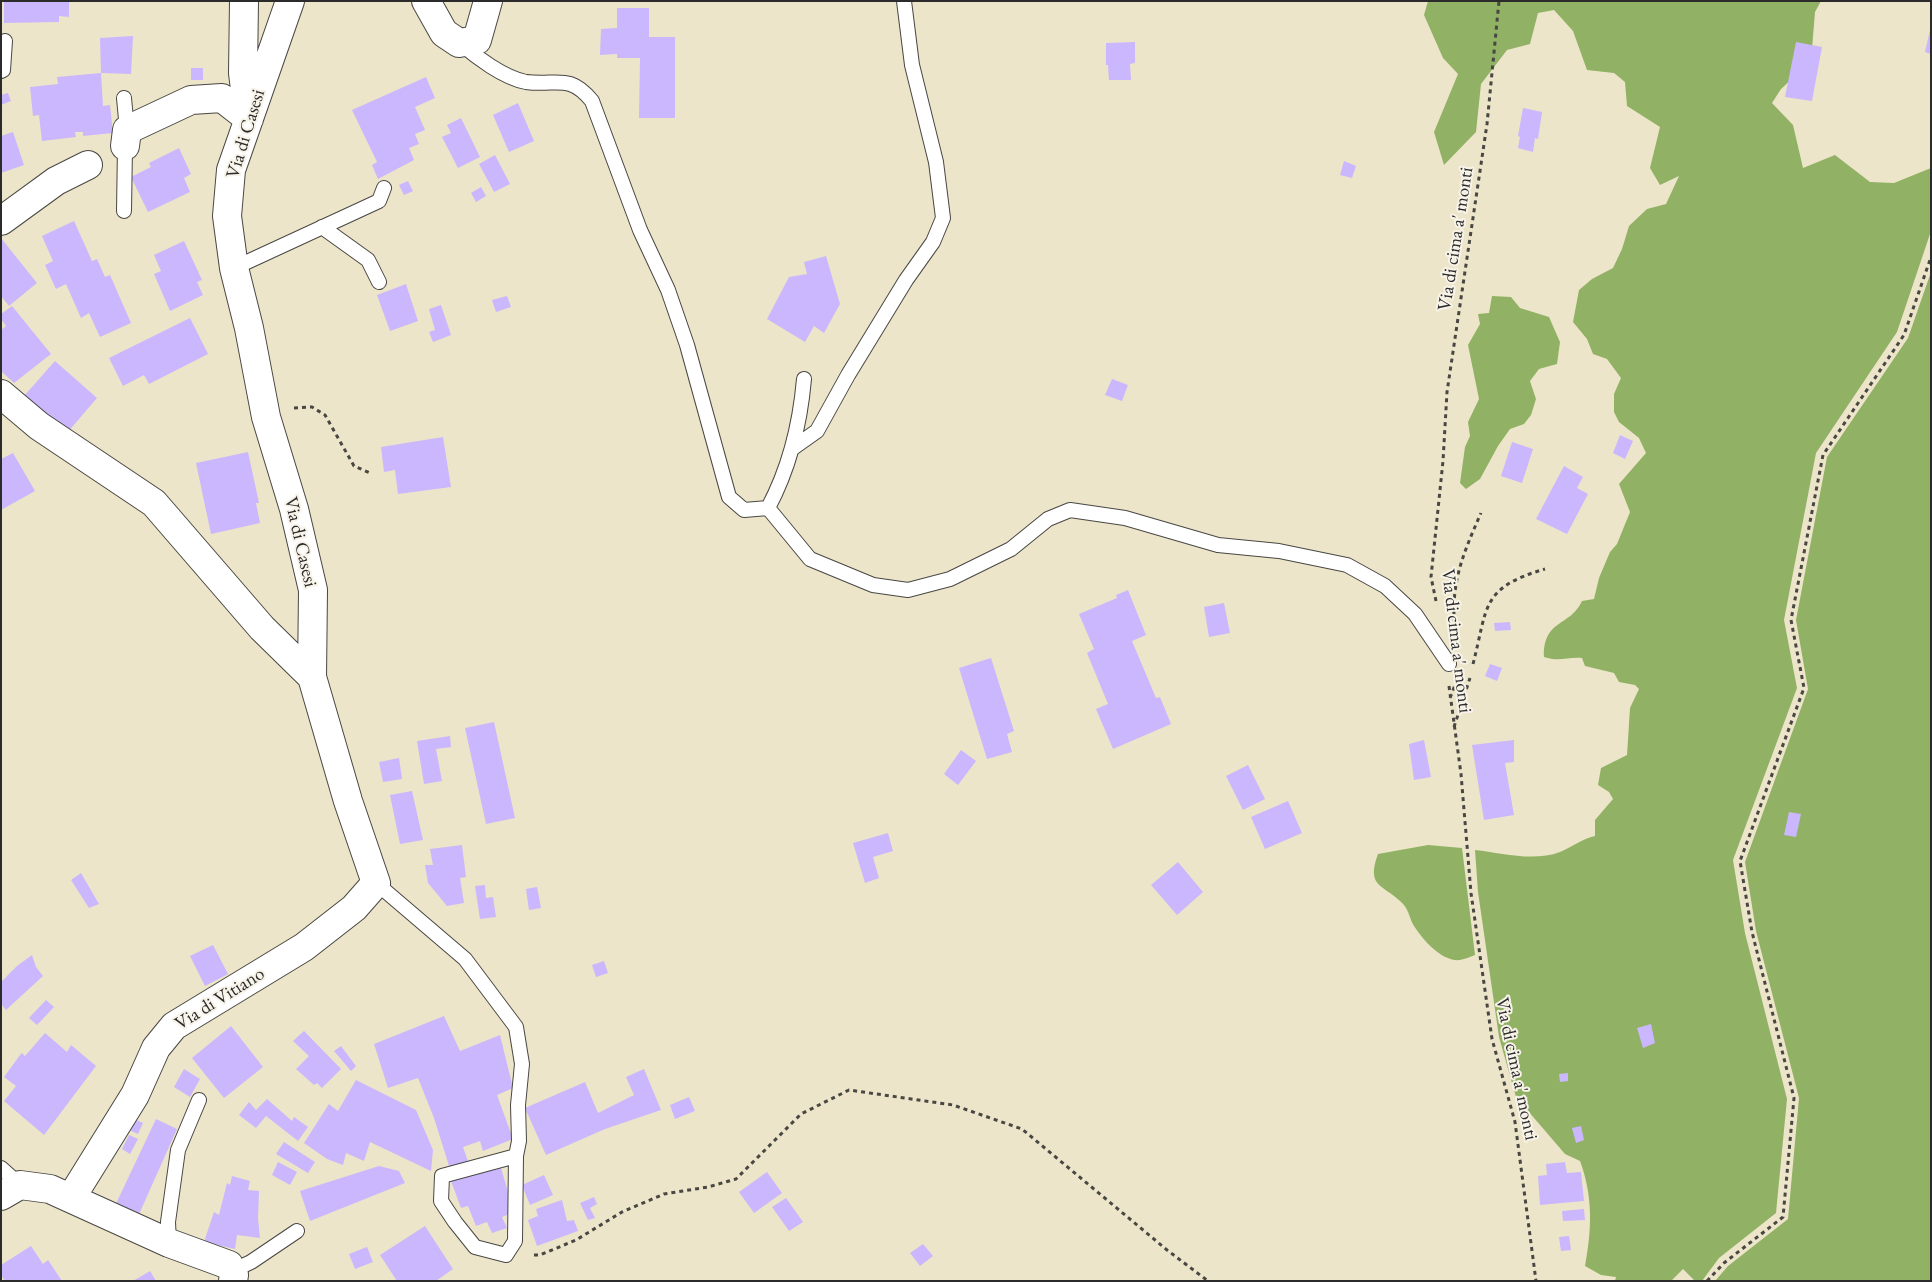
<!DOCTYPE html>
<html>
<head>
<meta charset="utf-8">
<style>
  body { margin:0 }
  #map { position:relative; width:1932px; height:1282px; overflow:hidden; background:#ede5c9; font-family:"EB Garamond",serif }
  canvas { display:block }
  .frame { position:absolute; inset:0; border:2px solid #2b2b2b; pointer-events:none }
</style>
</head>
<body>
<div id="map">
<canvas width="1932" height="1282"></canvas>
<div class="frame"></div>
</div>
<script>
const c = document.querySelector('canvas').getContext('2d');
c.lineJoin = 'round';
function fill(path, color) { c.fillStyle = color; c.fill(path, 'evenodd'); }
function stroke(path, color, width, dash) { c.strokeStyle = color; c.lineWidth = width; c.lineCap = dash ? 'butt' : 'round'; c.setLineDash(dash || []); c.stroke(path); }
function write(font, color, halo, rows, align = 'center') {
  c.font = font + ' "EB Garamond",serif'; c.lineWidth = 4; c.setLineDash([]); c.textBaseline = 'middle'; c.strokeStyle = halo; c.fillStyle = color; for (const [text, x, y, turn = 0] of rows) {
    c.save(); c.translate(x, y); c.rotate((+turn || 0) * Math.PI / 180); c.textAlign = isNaN(turn) ? turn : align; if (halo) c.strokeText(text, 0, 0); c.fillText(text, 0, 0); c.restore();
  }
}
fill(new Path2D(`
  M1428,1H1821L1815,12L1811,61L1781,89L1772,103L1793,125L1803,168L1835,155L1870,182L1894,183L1931,168V231L1897,332L1816,453L1784,620L1797,688L1733,860L1745,933L1787,1099L1776,1213L1719,1258L1702,1281H1695L1683,1269L1671,1281H1615L1616,1277L1601,1275L1585,1266C1592,1229 1593,1196 1580,1161L1565,1154L1516,1097L1499,1037L1478,892L1475,850C1501,853 1534,862 1560,852C1572,847 1582,839 1595,836V820L1613,799L1609,792L1598,785L1601,768L1627,755L1630,708L1639,689L1635,685L1619,682L1614,673L1585,666L1582,658C1566,657 1559,662 1544,657C1543,619 1570,627 1582,601L1594,599L1599,578L1610,552L1617,544L1630,512L1619,484L1646,453L1639,438L1619,422L1614,412V394L1621,378L1607,359L1593,354L1587,339L1573,322L1579,290L1592,279L1613,268L1622,249L1629,226L1647,209L1666,204L1679,176L1660,185L1650,168L1660,127L1627,106L1625,82L1614,73L1587,70L1573,31L1554,10L1538,13L1530,44L1507,50L1481,84L1476,132L1444,165L1434,132L1458,74L1443,58L1424,15Z
  M1931,272V1281H1715L1728,1266L1788,1219L1799,1098L1756,931L1745,862L1808,689L1796,620L1827,457L1908,338Z
  M1492,296L1511,297L1520,308L1549,317L1560,342L1557,364L1539,369L1530,381L1536,399L1531,415L1524,424L1510,429L1498,446L1480,479L1466,489L1460,483L1465,447L1470,436L1468,422L1479,399L1468,345L1480,324L1478,314L1489,313Z
  M1428,845L1462,848L1475,955C1470,957 1465,959 1460,960C1442,962 1423,940 1414,926C1410,920 1409,911 1404,905C1385,884 1365,889 1378,854Z`), '#91b165');
fill(new Path2D(`
  M4,1H69V17L59,16V22L4,23Z
  M617,8H649V37H675V118H639L640,58H617V54L600,55L601,29L617,28Z
  M1930,30H1931V54L1925,52Z
  M133,36L131,74L101,73L103,106L110,105L113,133L83,136V132H75L76,137L42,141L39,115L33,116L30,87L58,84L57,77L101,73L100,38Z
  M1135,42V63L1130,64L1131,80H1109L1108,65H1106V43Z
  M1796,42L1822,47L1812,101L1785,97Z
  M191,68H203V80H191Z
  M426,77L435,98L415,107L425,130L415,134L419,144L409,148L414,160L378,179L372,165L377,162L352,110Z
  M8,93L11,101L1,105V95Z
  M518,103L534,141L509,152L493,115Z
  M1523,108L1542,112L1538,139L1535,138L1533,152L1518,148L1520,137L1518,136Z
  M461,118L480,157L458,168L442,137L451,133L447,125Z
  M13,132L24,165L1,173V136Z
  M179,148L191,174L184,178L190,192L148,212L131,177L151,167L149,163Z
  M495,155L510,184L494,192L479,164Z
  M1344,161L1356,166L1352,178L1340,175Z
  M408,181L413,191L404,195L399,185Z
  M481,187L486,196L476,202L471,193Z
  M74,221L92,261L97,259L105,277L110,275L131,323L100,337L89,313L81,318L66,284L56,289L45,265L53,261L42,236Z
  M1,238L37,283L9,306L1,296Z
  M184,241L202,280L197,282L203,295L170,311L154,274L161,271L154,255Z
  M826,256L840,304L824,333L814,326L805,342L767,319L789,277L807,274L804,262Z
  M406,284L418,321L390,331L377,295Z
  M507,296L511,307L496,312L492,300Z
  M441,305L451,335L433,342L429,332L435,330L429,309Z
  M12,306L51,354L14,383L1,371V330L6,326L1,319V314Z
  M190,318L208,354L149,384L144,375L123,386L109,358Z
  M55,361L97,398L67,433L24,396Z
  M1112,379L1128,385L1122,401L1105,395Z
  M1620,435L1633,441L1625,459L1613,453Z
  M443,437L451,487L398,494L395,470L384,472L381,447Z
  M1512,442L1533,449L1522,483L1501,476Z
  M248,452L259,503H256L260,523L211,534L196,463Z
  M13,453L35,491L1,510V459Z
  M1564,466L1583,477L1577,488L1588,494L1567,534L1536,519Z
  M1128,590L1146,635L1132,641L1156,698L1160,697L1171,724L1113,749L1096,709L1108,704L1087,653L1094,649L1079,614L1117,598L1116,595Z
  M1224,603L1230,633L1209,637L1204,607Z
  M1510,622L1511,630L1495,631L1494,623Z
  M991,658L1014,731L1007,734L1012,752L987,759L959,668Z
  M1490,664L1502,668L1497,681L1485,676Z
  M494,722L515,818L486,824L465,728Z
  M450,736L451,747L436,749L442,781L424,784L417,741Z
  M1424,740L1431,777L1414,780L1409,744Z
  M1514,740V762L1505,763L1514,815L1484,820L1472,745Z
  M961,750L976,761L958,785L944,774Z
  M399,758L402,779L383,782L379,762Z
  M1248,765L1265,799L1243,810L1226,776Z
  M412,791L423,840L400,844L390,795Z
  M1288,801L1302,833L1265,849L1251,817Z
  M1789,812L1801,814L1796,837L1784,835Z
  M888,833L893,851L873,857L879,878L865,883L853,843Z
  M462,845L466,877L460,878L464,903L447,906L428,883L425,865H433L430,849Z
  M1178,862L1203,892L1177,915L1151,885Z
  M81,873L99,904L89,908L71,880Z
  M485,885L486,898L493,897L496,917L480,919L475,886Z
  M537,887L541,908L529,910L526,889Z
  M213,945L228,974L205,986L190,956Z
  M32,955L36,967L43,976L6,1010L1,1004V982L17,966Z
  M604,961L608,973L596,977L592,965Z
  M46,1000L54,1007L37,1025L29,1018Z
  M444,1016L460,1051L500,1035L513,1088L497,1095L513,1139L483,1151L480,1141L463,1147L469,1164L450,1169L434,1118L418,1078L388,1088L374,1044Z
  M1651,1024L1655,1043L1643,1048L1637,1028Z
  M231,1026L263,1067L224,1098L192,1058Z
  M304,1031L341,1069L322,1088L317,1083L314,1085L296,1069L309,1056L293,1041Z
  M45,1033L67,1052L71,1045L96,1066L44,1135L4,1101L16,1086L4,1077L20,1055L22,1053L25,1056Z
  M341,1046L356,1066L351,1071L334,1051Z
  M184,1069L200,1079L190,1097L174,1087Z
  M644,1069L661,1110L605,1129L546,1155L525,1108L585,1082L598,1113L634,1095L626,1077Z
  M1568,1073V1081L1560,1082L1559,1074Z
  M356,1080L416,1110L433,1150L431,1171L370,1142L364,1161L346,1153L343,1165L327,1159L304,1143L329,1104L338,1111Z
  M689,1097L695,1111L675,1119L670,1105Z
  M267,1099L292,1121L294,1117L308,1127L298,1141L266,1116L256,1128L239,1115L249,1102L256,1110Z
  M134,1119L143,1123L138,1134L129,1130Z
  M156,1119L177,1129L136,1221L113,1210Z
  M1581,1126L1584,1140L1576,1143L1572,1128Z
  M129,1135L138,1139L130,1154L122,1149Z
  M284,1142L315,1162L308,1173L276,1154Z
  M278,1162L297,1172L290,1185L272,1175Z
  M1565,1162L1567,1173L1581,1172L1584,1201L1540,1205L1538,1176L1547,1175L1546,1164Z
  M379,1166L399,1171L405,1183L310,1221L300,1191Z
  M501,1168L514,1212L502,1217L507,1228L492,1233L487,1222L476,1226L468,1206L461,1208L451,1181Z
  M767,1172L782,1193L754,1213L739,1192Z
  M544,1175L553,1195L530,1205L522,1185Z
  M232,1176L250,1181L248,1190L259,1191L258,1219L260,1238L237,1235L235,1249L204,1242L214,1212L219,1215L227,1183L230,1185Z
  M594,1197L597,1204L590,1208L595,1218L588,1220L580,1203Z
  M786,1198L803,1222L789,1231L772,1207Z
  M562,1200L567,1221L574,1220L578,1231L537,1246L528,1220L538,1216L536,1209Z
  M1584,1209L1585,1220L1563,1221L1562,1211Z
  M425,1226L453,1269L436,1281H397L380,1255Z
  M1569,1236L1571,1250L1561,1251L1559,1237Z
  M923,1244L933,1256L920,1266L910,1253Z
  M31,1246L43,1264L48,1260L62,1281H5L1,1275V1265Z
  M367,1247L373,1262L355,1269L349,1254Z
  M150,1271L156,1281H133Z`), '#cab7fd');
const service = new Path2D(`
  M460,43C476,57 504,78 526,82C557,86 569,73 592,101L640,230L668,290L687,345L729,497L744,510L768,508C790,467 800,425 804,379
  M1,71L3,70L5,41
  M124,98L127,130
  M124,211L125,146
  M322,227L368,260L379,282
  M234,268L379,201L384,188
  M793,448L817,431L848,375L906,280L933,242L943,218L936,162L912,65L904,1
  M768,508L810,559L873,585L908,590L950,579L1011,549L1048,519L1070,510L1125,518L1218,545L1279,551L1347,565L1385,586L1415,614L1449,664
  M376,883L465,959L516,1027L522,1064L518,1105L519,1141L516,1156L515,1241L506,1255L475,1247L455,1222L441,1201L442,1176L516,1156
  M1,1168L20,1185
  M169,1243L168,1222L178,1150L199,1100
  M232,1271L251,1262L297,1231`);
const minor = new Path2D(`
  M244,1L243,73L248,114
  M426,1L444,33L459,43L477,40L488,1
  M125,146L127,130L191,100L222,98L249,119
  M1,221L56,181L88,165
  M1,394L39,426L154,503L262,628L312,677L313,590L294,509L266,417L249,328L234,268L227,216L231,170L290,1
  M1,1196L20,1185L50,1189L169,1243L229,1265L234,1275L233,1281
  M71,1198L135,1095L156,1048L174,1026L304,947L354,908L376,883L348,801L312,677`);
stroke(service, '#484743', 16);
stroke(minor, '#484743', 30);
stroke(new Path2D(`
  M630,2V1
  M294,408L312,407L325,415L354,466L370,473
  M1436,601L1431,577L1443,461L1447,392L1487,124L1499,1
  M1455,630C1450,583 1463,554 1481,513
  M1473,664C1488,607 1480,588 1545,569
  M1449,686L1461,774L1471,893L1492,1039L1515,1122L1536,1281
  M1450,698L1455,685
  M1454,727L1470,678
  M534,1255H540L576,1240L622,1212L664,1194L708,1187L736,1179L801,1114L849,1090L953,1105L1022,1129L1167,1250L1208,1281
  M1707,1281L1724,1263L1783,1217L1794,1098L1752,932L1740,861L1804,688L1791,620L1823,455L1904,335L1931,257`), '#484743', 3, [4, 4]);
stroke(service, '#fff', 14);
stroke(minor, '#fff', 28);
write('19px', '#2b2b2b', '#f7f3e8', [
  ["Via di Casesi",246,134,-73],
  ["Via di cima a' monti",1456,239,-81],
  ["Via di Casesi",300,542,77],
  ["Via di cima a' monti",1456,641,83],
  ["Via di Vitiano",220,999,-32],
  ["Via di cima a' monti",1516,1069,78]
]);
</script>
</body>
</html>
